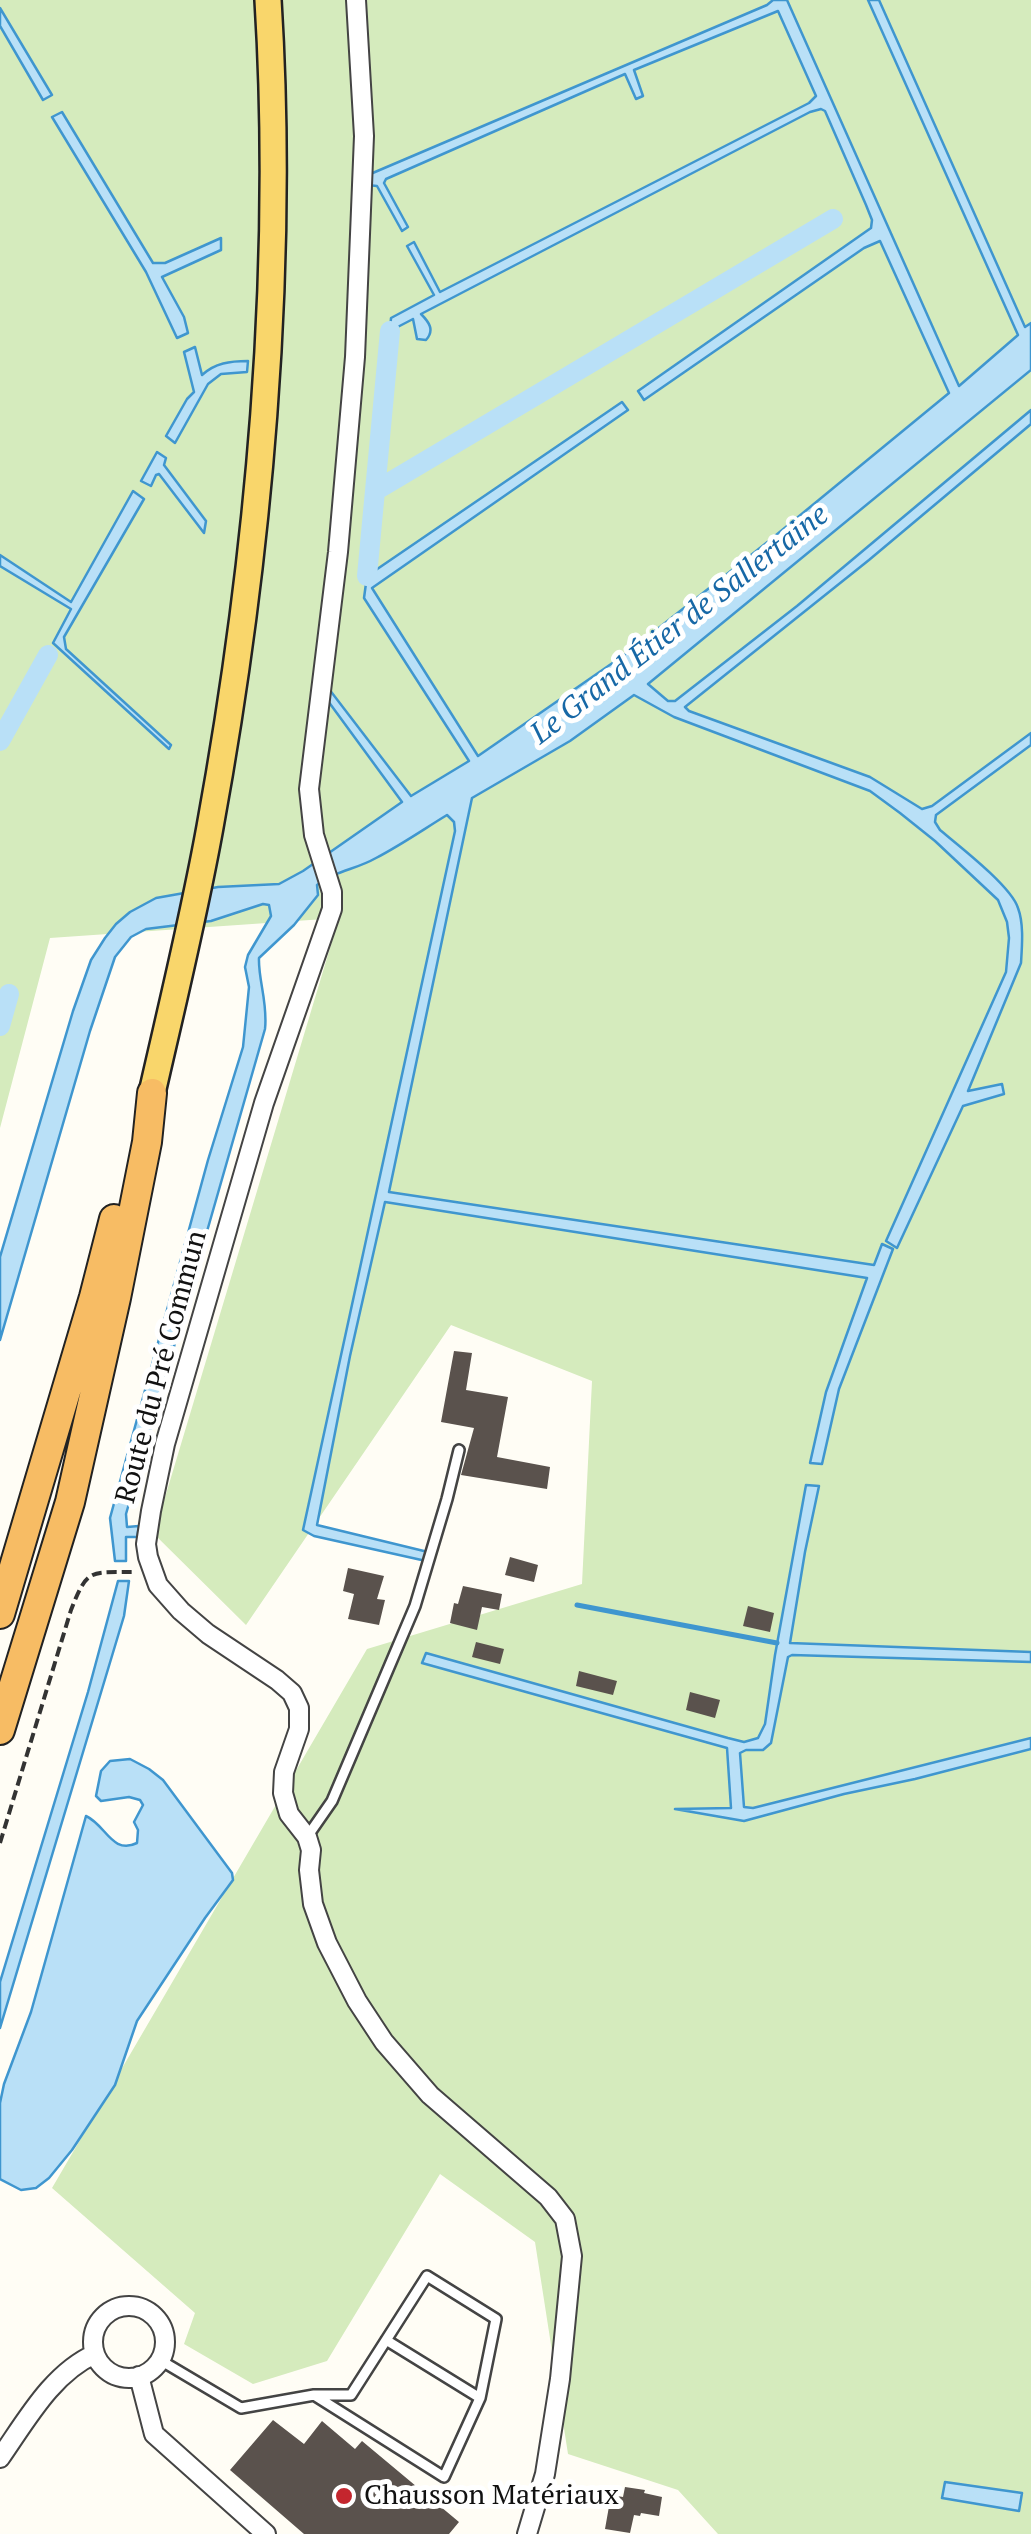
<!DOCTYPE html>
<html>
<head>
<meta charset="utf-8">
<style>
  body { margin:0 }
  canvas { display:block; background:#fffdf5 }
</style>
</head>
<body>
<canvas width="1031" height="2534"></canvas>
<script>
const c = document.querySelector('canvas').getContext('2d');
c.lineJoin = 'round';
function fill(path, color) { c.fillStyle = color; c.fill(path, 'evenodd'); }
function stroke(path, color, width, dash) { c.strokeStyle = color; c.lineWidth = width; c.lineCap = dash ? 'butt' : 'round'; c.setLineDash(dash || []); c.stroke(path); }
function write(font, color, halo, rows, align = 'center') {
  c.font = font + ' "PT Serif",serif'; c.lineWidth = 10; c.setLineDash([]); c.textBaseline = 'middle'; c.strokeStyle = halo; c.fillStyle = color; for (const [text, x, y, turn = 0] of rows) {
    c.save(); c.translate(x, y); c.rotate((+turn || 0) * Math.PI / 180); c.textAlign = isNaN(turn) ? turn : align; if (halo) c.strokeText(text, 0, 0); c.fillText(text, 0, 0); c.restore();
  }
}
fill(new Path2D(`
  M0,0H1031V2534H718L678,2490L568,2454L535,2242L440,2174L327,2361L253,2384L184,2344L195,2313L52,2188L367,1649L582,1584L592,1381L451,1325L246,1625L154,1534L339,918L50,938L0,1128Z`), '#d5ebbd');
const water = new Path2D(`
  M773,0H787L959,386L1018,335L868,0H879L1025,327L1031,323V370L648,684L668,701H675L797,606L1031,410V424L869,560L685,707L689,711L870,777L922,809L932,806L1031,733V745L936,815L935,822L940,830C959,846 1011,886 1018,908C1024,924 1022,946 1021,963L968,1091L1002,1084L1004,1094L963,1106L897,1248L886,1241L1006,972L1009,938L1007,922L998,900L935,841L900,813L870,791L674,717L634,695L570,741L472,798L389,1192L874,1265L882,1244L893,1249L839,1389L822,1464L810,1463L826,1392L867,1278L385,1202L350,1356L317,1525L428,1552L426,1561L314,1536L303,1530L455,831L454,822L447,815C424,829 401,845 376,858C355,870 337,870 317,885L318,895L294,925L259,958C258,979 268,1003 265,1029L126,1514L127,1527L139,1526L137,1537H126V1561H115L110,1518L208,1160L243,1047L249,987L245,967L248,955L271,916L269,905L263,904L211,921L146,929L131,937L115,957L90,1031L0,1340V1257L73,1011L91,960L105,938L116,924L130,912L156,898L218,887L279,884L303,871L402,802L328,701L329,689L411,796L469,761L364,598L367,576L622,402L628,410L372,588L478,756L627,653L770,540L949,393L880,241L864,248L644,400L638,391L871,228L872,220L866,205L825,111L821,109L810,112L421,314C429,322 435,330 426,340L417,339L413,319L390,331L391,318L434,295L407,246L414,242L440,292L809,103L816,96L778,11L634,70L643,96L636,99L625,74L386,179L384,183L408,227L402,231L377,186L367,185L368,175L767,5Z
  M0,8L52,95L43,100L0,26Z
  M62,112L153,263H165L221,238V250L162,277L184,317L188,333L177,338L146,272L52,117Z
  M195,347L202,375C215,363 230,361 248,361L247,372L221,374L208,384L175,443L166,436L187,399L194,392L184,352Z
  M157,452L166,458L164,465L206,521L204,533L159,474L156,475L151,486L141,481Z
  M133,491L144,499L64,637L66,649L171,745L169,749L53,643L71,609L0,566V555L71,602Z
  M806,1485L819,1486L805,1552L790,1643L1031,1652V1662L792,1655L788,1657L771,1743L763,1750H746L740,1753L744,1807L753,1808L1031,1738V1749L915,1779L844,1794L744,1821L675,1809L731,1808L727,1748L422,1663L426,1653L728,1738L744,1742L758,1738L765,1724L775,1655Z
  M118,1581H129L124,1616L0,2028V1982L88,1692Z
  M130,1759L149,1769L163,1780L232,1873L233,1880L205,1918L137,2021L115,2085L72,2150L49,2178L36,2188L21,2190L0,2179V2103L4,2084L31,2012L86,1816C106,1825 112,1855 137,1843L138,1830L134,1822L143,1805L140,1800L129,1797L101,1801L96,1796L101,1771L110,1761Z
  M945,2482L1022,2493L1019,2511L942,2498Z`);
fill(water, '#b9e0f7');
stroke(water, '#3f96cf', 2.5);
stroke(new Path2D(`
  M577,1605L777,1643`), '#3f96cf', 5);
stroke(new Path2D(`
  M375,491L833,219
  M367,576L390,331
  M0,741L48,655
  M0,1026L9,994`), '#b9e0f7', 20);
fill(new Path2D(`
  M454,1351L472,1353L466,1390L508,1397L497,1457L550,1467L547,1489L461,1475L474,1428L441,1422Z
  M510,1557L538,1565L534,1582L505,1575Z
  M348,1568L384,1576L377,1599L385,1600L379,1625L348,1619L354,1594L343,1591Z
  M463,1586L502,1594L499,1610L482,1607L477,1630L450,1623L454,1603L458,1604Z
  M748,1606L774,1613L770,1632L743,1626Z
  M476,1642L504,1649L500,1664L472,1657Z
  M579,1671L617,1681L613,1695L576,1686Z
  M690,1692L720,1700L715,1718L686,1710Z
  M273,2420L304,2444L322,2421L355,2449L362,2441L459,2522L449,2534H304L230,2470Z
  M625,2487L645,2490L644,2493L662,2497L659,2516L641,2513L640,2516L634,2515L630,2533L605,2529L611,2495L623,2497Z`), '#5a524d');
const service = new Path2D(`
  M307,1837L332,1801L415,1606L447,1499L459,1450
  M427,2276L496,2319L480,2398L444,2477L314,2395H351Z
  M386,2340L480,2398
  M160,2360L241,2408L314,2395`);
const minor = new Path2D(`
  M356,0L364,136L355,357L338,552L309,789L314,835L332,892V909L264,1103L165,1444L151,1511L146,1544L148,1557L158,1585L181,1611L208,1634L277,1680L292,1693L299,1708V1729L284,1772L283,1793L289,1814L307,1837L311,1850L309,1870L313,1904L327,1943L357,2001L384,2042L430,2095L548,2197L565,2219L572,2256L560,2379L545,2474L527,2534
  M93 2342a36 36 0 1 1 72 0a36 36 0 1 1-72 0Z
  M139,2376L154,2434L266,2534
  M0,2458C26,2421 52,2373 95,2354`);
const primary = new Path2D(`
  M152,1093C172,1005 194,916 210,827C259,559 285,272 268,0`);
const trunk = new Path2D(`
  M0,1614L94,1297L114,1219
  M0,1730L70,1502L116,1298L147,1142L152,1093`);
stroke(service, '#444', 14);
stroke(minor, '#444', 22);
stroke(primary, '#222', 30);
stroke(trunk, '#222', 32);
stroke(new Path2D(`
  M0,1843L71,1610C88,1566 91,1573 136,1572`), '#333', 4, [10, 5]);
stroke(service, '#fff', 9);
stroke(minor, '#fff', 18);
stroke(primary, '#f9d66b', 25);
stroke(trunk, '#f7bc64', 28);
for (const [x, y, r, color] of [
  [344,2496,10,"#c4262e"]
]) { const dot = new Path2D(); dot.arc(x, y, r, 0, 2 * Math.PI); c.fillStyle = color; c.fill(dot); stroke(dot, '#fff', 4); }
write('28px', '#111', '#fff', [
  ["Route du Pré Commun",162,1367,-75]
]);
write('28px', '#111', '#fff', [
  ["Chausson Matériaux",364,2496]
], 'left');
write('italic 30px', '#1768a6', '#fff', [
  ["Le Grand Étier de Sallertaine",680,625,-38]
]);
</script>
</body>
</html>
